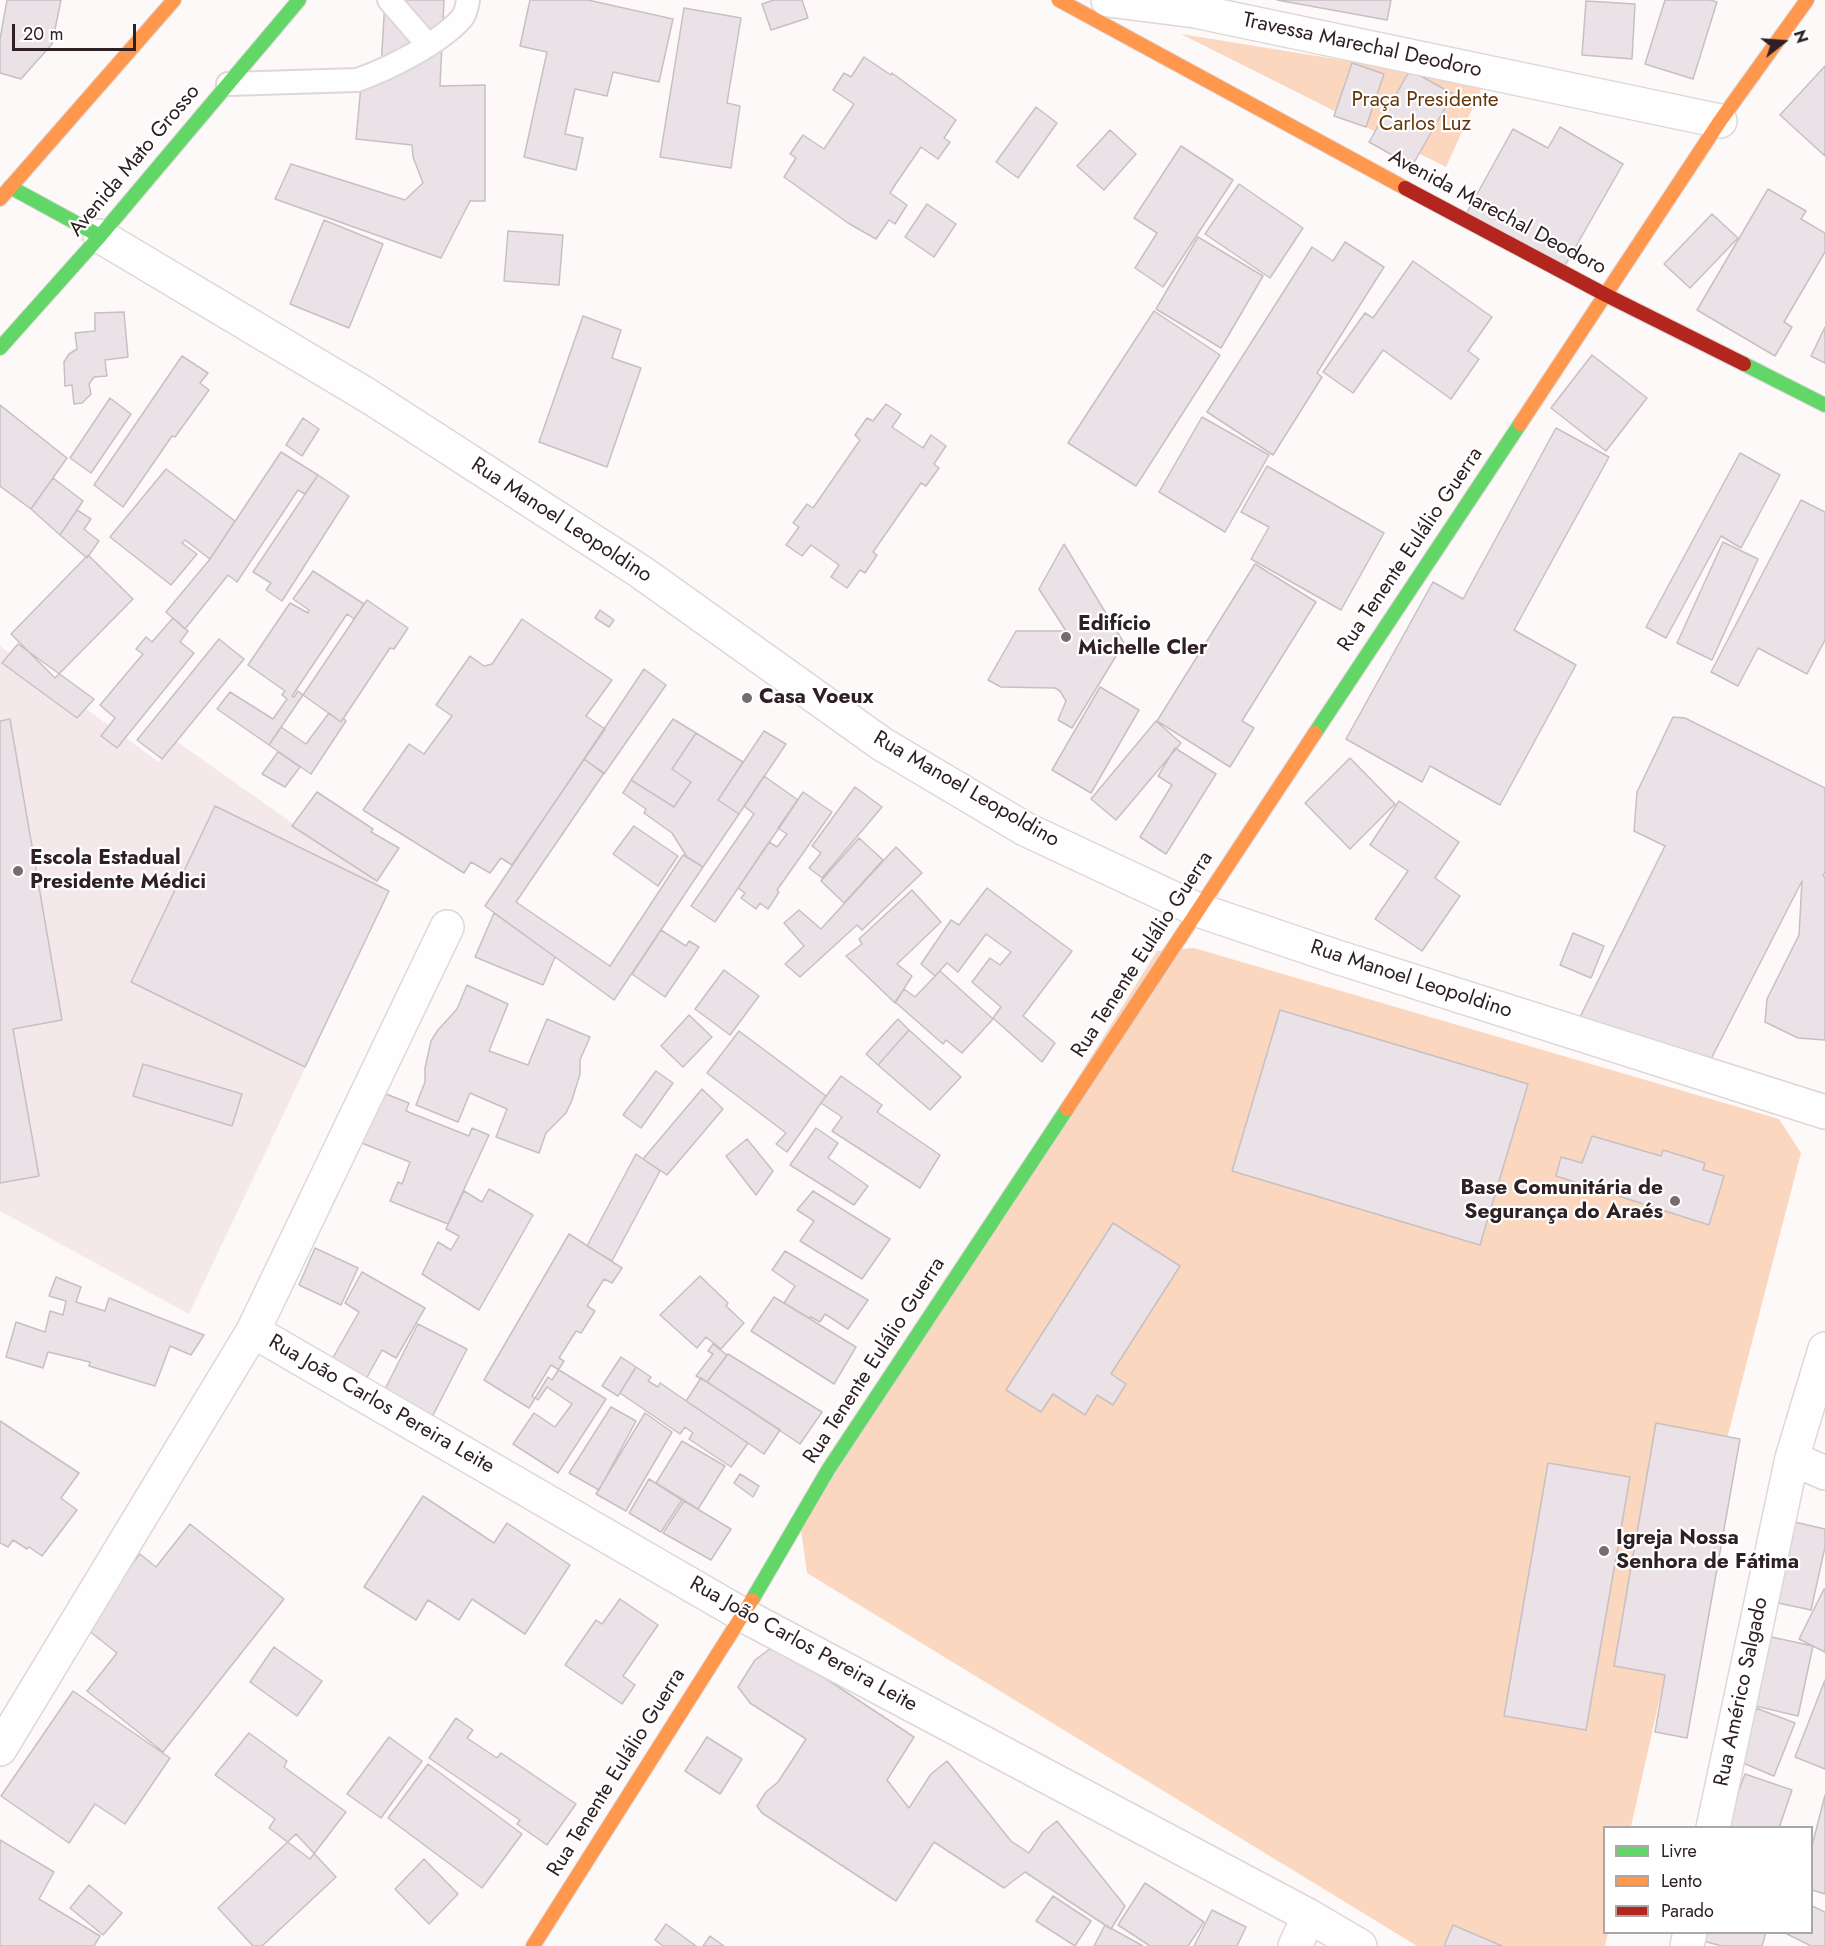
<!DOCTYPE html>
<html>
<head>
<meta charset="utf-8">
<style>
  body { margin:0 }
  #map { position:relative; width:1825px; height:1946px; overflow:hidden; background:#fdf9f9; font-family:Jost,sans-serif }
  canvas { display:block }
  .legend { position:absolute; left:1603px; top:1826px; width:210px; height:108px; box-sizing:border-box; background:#fff; border:2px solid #aba6a7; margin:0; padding:8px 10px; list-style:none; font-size:18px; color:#2e2023 }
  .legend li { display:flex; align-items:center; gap:12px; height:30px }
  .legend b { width:30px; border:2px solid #aba6a7 }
  .north { position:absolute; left:1753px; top:12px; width:60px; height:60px; -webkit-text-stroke:4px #fff; paint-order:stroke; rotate:73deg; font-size:16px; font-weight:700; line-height:24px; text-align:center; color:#2e2023 }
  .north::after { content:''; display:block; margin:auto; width:21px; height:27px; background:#2e2023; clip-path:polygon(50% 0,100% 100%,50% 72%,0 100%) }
  .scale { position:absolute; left:12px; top:24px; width:124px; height:27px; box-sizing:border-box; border:3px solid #2e2023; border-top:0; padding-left:8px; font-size:18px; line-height:21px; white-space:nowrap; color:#2e2023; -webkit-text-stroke:4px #fff; paint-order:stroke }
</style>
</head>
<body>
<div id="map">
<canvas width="1825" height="1946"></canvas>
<ul class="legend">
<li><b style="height:8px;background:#63d668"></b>Livre</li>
<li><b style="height:8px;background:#ff974d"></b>Lento</li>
<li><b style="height:8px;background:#b3261e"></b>Parado</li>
</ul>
<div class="north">N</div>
<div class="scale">20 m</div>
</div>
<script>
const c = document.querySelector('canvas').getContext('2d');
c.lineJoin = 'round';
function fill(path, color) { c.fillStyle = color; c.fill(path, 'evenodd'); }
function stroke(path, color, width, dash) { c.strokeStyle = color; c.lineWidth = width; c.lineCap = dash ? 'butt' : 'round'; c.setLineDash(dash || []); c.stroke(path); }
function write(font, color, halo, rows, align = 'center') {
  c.font = font + ' Jost,sans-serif'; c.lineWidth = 4.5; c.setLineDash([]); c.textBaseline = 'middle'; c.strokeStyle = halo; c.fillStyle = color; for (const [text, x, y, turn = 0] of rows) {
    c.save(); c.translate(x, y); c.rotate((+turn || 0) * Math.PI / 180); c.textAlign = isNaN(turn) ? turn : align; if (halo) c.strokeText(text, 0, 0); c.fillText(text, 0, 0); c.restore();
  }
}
fill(new Path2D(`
  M0,646L159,762L176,741L389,891L189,1314L0,1211Z`), '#f4e8ea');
fill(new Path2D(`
  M1181,34L1484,83L1446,167Z
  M1194,948L1779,1119L1801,1153L1660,1697L1631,1827L1604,1828V1932L1608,1933L1605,1946H1417L807,1573L800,1523L1157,951Z`), '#fbd7bf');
const building = new Path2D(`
  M7,0H61L52,44L21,79L0,73V39Z
  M385,0H444L440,86L485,85V201H470L441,258L275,199L291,164L405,200L423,183L413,157L412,145L356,139L361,86L380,84Z
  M530,0H588L673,19L659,82L613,72L607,96L575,89L565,134L583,138L576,170L524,157L547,52L520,46Z
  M774,0H802L808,18L771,30L762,4Z
  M1277,0H1391L1387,20Z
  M1665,0H1710L1717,2L1693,79L1645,64Z
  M1586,1L1635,4L1632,59L1582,55Z
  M684,8L741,18L727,103L740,106L731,168L660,157Z
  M864,57L891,75L892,73L956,120L944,138L950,142L938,159L921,147L897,182L890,193L907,205L895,224L889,220L876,239L848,223L784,177L796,158L790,154L803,135L824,149L854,104L833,90L844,73L851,77Z
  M1352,63L1384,74L1366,127L1334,116Z
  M1825,66V156L1780,115Z
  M1410,70L1453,94L1412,166L1369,142Z
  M1036,107L1057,123L1018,178L996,162Z
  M1560,127L1623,164L1563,269L1466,214L1513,129L1548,148Z
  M1110,130L1136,154L1104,190L1077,166Z
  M1181,146L1233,180L1163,287L1135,268L1157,233L1134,218Z
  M1239,184L1303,228L1270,278L1205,234Z
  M1768,189L1806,211L1801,219L1825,233V252L1784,322L1792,327L1775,356L1697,310Z
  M927,204L956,224L934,257L905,237Z
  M1712,214L1738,238L1690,288L1664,264Z
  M324,220L383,244L349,328L290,304Z
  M508,231L563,235L559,285L504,281Z
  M1198,237L1263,276L1221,348L1156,309Z
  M1345,242L1384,267L1317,373L1322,377L1273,455L1207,412L1312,247L1333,261Z
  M1413,261L1492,317L1468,351L1479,359L1451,399L1383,350L1353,393L1323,372L1365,313L1373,318Z
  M1154,311L1220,355L1136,486L1068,443Z
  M124,312L128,357L105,360L107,376L94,377L89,384L91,394L82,403L74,404L72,385L65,386L64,362L69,354L77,349L75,333L95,331V313Z
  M583,316L621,330L612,358L641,368L607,467L539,442Z
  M1825,327V363L1811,356Z
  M1592,355L1647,398L1606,451L1551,408Z
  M182,356L208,373L200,383L209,390L175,437L172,436L123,507L94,485Z
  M110,398L131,414L91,473L70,458Z
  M886,404L901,414L892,427L923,448L931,435L946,446L934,464L939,468L926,486L921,483L873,552L877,555L865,573L860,570L847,588L831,577L839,565L811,545L802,556L786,545L799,527L793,523L807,504L813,508L860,440L855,435L867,418L873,421Z
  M0,405L67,458L31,509L0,486Z
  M1202,417L1269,455L1225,532L1159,492Z
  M303,418L319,429L302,456L286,445Z
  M1556,428L1609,457L1514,630L1576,665L1500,805L1430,766L1422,782L1346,739L1433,582L1463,599Z
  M281,452L318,475L305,494L298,490L237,582L228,575L185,629L166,612L210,559Z
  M1740,453L1780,475L1741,548L1721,536L1666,638L1646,627Z
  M1267,466L1384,533L1341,610L1251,559L1269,527L1241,512Z
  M166,469L235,521L210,559L185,540L182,543L197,554L171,585L110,537Z
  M318,475L349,496L282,601L266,590L271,583L253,572Z
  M53,478L83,501L60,535L31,509Z
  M1801,500L1825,512V640L1807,674L1758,648L1738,686L1711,672Z
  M77,510L91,519L84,529L99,541L87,558L60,535Z
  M1723,542L1758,559L1712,660L1677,643Z
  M1064,544L1124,643L1072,728L1058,720L1066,701L1060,691L1055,688L1001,687L988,680L1016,631H1066L1039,589Z
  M88,555L133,599L55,678L11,634Z
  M1255,564L1316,602L1242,721L1254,728L1230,767L1157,721Z
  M313,571L364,604L354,619L347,614L292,696L294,697L298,691L303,695L269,745L217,709L230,692L273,719L287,699L282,695L285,691L248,665L290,603L308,613L309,610L293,599Z
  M367,600L408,628L394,649L390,648L341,722L303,695Z
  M600,610L614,620L609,627L595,618Z
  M173,618L188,631L180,642L194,653L117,748L101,736L115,718L100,705L143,654L136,649L146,637L152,642Z
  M522,619L612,680L586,716L605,729L512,865L501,858L490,873L471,862L464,873L363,810L409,744L424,754L452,716L436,705L470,656L484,666L492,664Z
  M219,639L244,659L162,759L137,740Z
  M18,644L94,699L77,718L2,663Z
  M644,669L666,685L604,774L584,759Z
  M1100,687L1139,710L1091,793L1052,770Z
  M329,713L341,722L343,718L346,721L311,774L269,745L281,727L306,744Z
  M1673,717L1685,718L1825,788V872L1823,876L1825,877V1040L1798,1038L1765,1022L1767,999L1799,935L1802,881L1711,1059L1579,1019L1665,846L1634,831L1637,792Z
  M10,719L62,1020L13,1029L39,1176L0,1183V721Z
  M673,719L696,733L672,769L691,782L674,807L631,780Z
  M1156,721L1181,743L1116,820L1091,799Z
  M764,731L786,744L739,814L718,800Z
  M696,733L743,762L718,800L739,814L703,867L687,857L672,833L644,813L646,809L623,793L631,780L674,807L691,782L672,769Z
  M1175,748L1216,774L1166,854L1140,837L1172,785L1158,776Z
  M278,752L300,767L285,787L262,774Z
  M1350,758L1395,804L1350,849L1305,803Z
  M584,759L604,773L516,902L610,966L683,855L703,867L614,1000L485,906Z
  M764,776L798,800L715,922L691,906L754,814L744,806Z
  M855,787L882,807L822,878L809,868L821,853L812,846Z
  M317,792L373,829L371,832L399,848L377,881L292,826Z
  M803,792L832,812L777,890L779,892L768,909L760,903L756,909L741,898L745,893L738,888L769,842L777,847L787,834L778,828Z
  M1399,801L1459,842L1435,878L1460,896L1422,951L1375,919L1408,871L1370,845Z
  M215,806L389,891L305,1067L131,982Z
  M634,826L678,856L658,886L613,854Z
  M859,838L883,860L844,903L821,881Z
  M896,847L922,873L862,930L857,925L800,977L785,964L804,946L784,923L799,910L821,929Z
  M987,888L1072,951L1023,1016L1055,1043L1042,1062L993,1018L1001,1007L972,982L990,958L1000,965L1011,952L986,934L958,972L947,963L935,976L921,964L951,920L959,925Z
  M912,890L941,922L897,964L912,976L895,1003L846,956L862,944L859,939Z
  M494,913L555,957L543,985L475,957Z
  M661,930L686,946L689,941L699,947L665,997L632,974Z
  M1573,933L1604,946L1591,978L1560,965Z
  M724,970L759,996L730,1035L695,1009Z
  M940,971L993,1019L962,1053L946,1040L943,1044L895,1002L904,989L915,997Z
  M467,985L508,1004L489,1051L528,1065L547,1019L590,1037L580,1060V1074L572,1100L566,1113L546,1133L539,1153L496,1137L507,1109L470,1093L458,1122L416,1105L425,1082V1068L431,1041L438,1030L457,1009Z
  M1280,1010L1528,1084L1480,1245L1232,1171Z
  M689,1015L712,1037L683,1067L661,1046Z
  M898,1019L909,1030L878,1065L866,1054Z
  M909,1030L961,1077L930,1110L878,1065Z
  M739,1031L826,1096L787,1152L776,1144L786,1133L707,1073Z
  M143,1064L242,1094L232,1126L133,1096Z
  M656,1071L673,1083L641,1128L623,1115Z
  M841,1076L882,1105L877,1112L940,1155L920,1188L832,1131L842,1117L821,1103Z
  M702,1089L723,1109L667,1175L643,1159Z
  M381,1092L409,1103L406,1111L469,1136L472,1128L489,1135L448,1224L390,1201L398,1182L402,1184L410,1162L359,1142Z
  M816,1128L838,1143L828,1158L868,1186L854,1205L790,1165Z
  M1592,1136L1661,1156L1663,1150L1705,1163L1703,1170L1724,1176L1709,1225L1556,1176L1561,1157L1582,1163Z
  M747,1139L773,1171L756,1195L726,1156Z
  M636,1154L660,1171L612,1261L587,1246Z
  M489,1189L533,1215L479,1310L422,1274L438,1242L451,1250L459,1236L446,1229L464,1191L482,1202Z
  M813,1191L890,1239L862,1279L800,1241L814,1221L797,1210Z
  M1113,1223L1180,1266L1111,1374L1126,1384L1113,1405L1097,1395L1085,1415L1053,1394L1041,1412L1006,1390Z
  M569,1234L622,1268L612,1283L604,1279L587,1306L595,1311L581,1333L576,1331L559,1358L564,1361L552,1380L548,1377L529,1408L484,1380Z
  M315,1248L358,1268L341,1305L299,1285Z
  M785,1251L868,1300L848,1329L825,1314L820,1322L811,1317L809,1318L784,1303L795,1286L772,1270Z
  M362,1272L425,1308L396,1358L382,1350L365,1381L331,1361L359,1312L345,1303Z
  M700,1276L728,1303L726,1306L744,1323L721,1349L706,1337L697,1348L660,1315Z
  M56,1277L81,1287L76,1302L105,1311L109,1298L204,1335L191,1355L170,1346L155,1386L89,1366L90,1362L48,1352L43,1368L6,1357L16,1322L45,1332L50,1311L63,1315L66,1301L49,1296Z
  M774,1297L856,1347L834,1384L751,1331Z
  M418,1324L467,1349L431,1419L382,1395Z
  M713,1344L727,1355L707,1382L696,1376L713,1354L708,1351Z
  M728,1354L822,1412L800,1444L707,1382Z
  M621,1357L636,1367L618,1396L602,1386Z
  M551,1365L606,1399L558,1473L513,1444L534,1413L555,1427L572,1404L547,1387L538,1400L532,1396Z
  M636,1367L651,1377L648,1381L658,1387L660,1383L748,1443L731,1467L689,1439L693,1433L685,1427L680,1434L620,1393Z
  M701,1378L780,1430L764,1454L686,1401Z
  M611,1407L636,1421L599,1490L569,1473Z
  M645,1413L672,1432L626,1511L596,1494Z
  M0,1421L79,1473L61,1498L77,1510L42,1556L29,1547L27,1549L13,1540L8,1547L0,1543Z
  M1656,1423L1740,1439L1687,1738L1655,1732L1665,1675L1614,1666Z
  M682,1441L725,1466L698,1509L656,1483Z
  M1548,1463L1630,1477L1586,1730L1504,1716Z
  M740,1474L759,1486L753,1497L734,1483Z
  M649,1479L682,1500L661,1532L629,1513Z
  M423,1496L494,1543L507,1523L570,1565L525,1634L472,1599L459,1620L428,1600L416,1620L364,1587Z
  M684,1501L731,1529L711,1560L663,1533Z
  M1782,1519L1825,1529V1547L1811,1610L1764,1600Z
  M190,1524L284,1599L163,1752L87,1691L117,1653L83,1626L140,1554L156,1567Z
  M1824,1589L1825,1590V1652L1799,1639Z
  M620,1599L658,1625L623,1676L635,1685L622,1704L565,1665L596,1620L602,1624Z
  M1762,1635L1813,1646L1798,1716L1747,1704Z
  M775,1645L914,1737L887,1780L909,1808L931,1774L947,1761L1011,1841L1029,1853L1043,1832L1057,1821L1125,1906L1111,1929L1025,1872L1004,1888L934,1842L896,1901L762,1813L757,1806L766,1792L778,1782L806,1739L750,1703L738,1687L755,1660Z
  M274,1647L322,1681L297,1716L250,1682Z
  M1825,1680V1769L1795,1757Z
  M73,1691L170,1758L125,1824L95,1804L69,1843L1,1796Z
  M1756,1708L1795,1723L1774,1776L1736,1760Z
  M456,1718L473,1730L467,1738L497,1758L501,1753L576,1804L547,1845L517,1824L520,1820L429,1758Z
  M249,1733L287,1761L284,1767L346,1812L310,1859L269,1828L275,1819L215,1775Z
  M389,1737L422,1761L381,1818L347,1794Z
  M707,1737L742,1759L720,1794L685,1771Z
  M428,1764L522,1834L482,1888L388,1818Z
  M1745,1774L1792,1790L1779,1828H1725Z
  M1825,1795V1894L1812,1890V1846Z
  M296,1834L336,1877L262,1946H253L218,1908Z
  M0,1840L54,1872L39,1899L100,1936L94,1946H0Z
  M424,1859L458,1894L429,1924L395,1889Z
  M1145,1883L1204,1922L1188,1946H1150L1118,1925Z
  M89,1885L122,1913L103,1935L70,1908Z
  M1053,1896L1091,1921L1075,1946L1036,1921Z
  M1812,1906L1825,1912V1946H1811L1783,1932H1812Z
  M1212,1910L1246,1927L1237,1946H1194Z
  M666,1924L696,1946H663L655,1940Z
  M1105,1925L1143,1946H1094Z
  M1453,1925L1502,1946H1444Z
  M1701,1932H1766L1762,1946H1722L1699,1940Z
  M710,1936L724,1946H703Z`);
fill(building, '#eae2e6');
stroke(building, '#c7c0c3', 1.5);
const lane = new Path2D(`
  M389,0L428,45
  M228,84L357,80C389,69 440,43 462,18C466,13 467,6 468,0`);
const street = new Path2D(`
  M1108,0L1195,11L1720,121
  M100,236L370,397L641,572L882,744L1025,829L1198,910L1334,956L1825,1112
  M253,1331L743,1615L1309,1916L1360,1946
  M1792,1458L1825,1473
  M0,1749L253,1331L447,927
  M1713,1828L1792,1458L1825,1349
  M1295,1946L1309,1916
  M1687,1946L1690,1932`);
const fast = new Path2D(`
  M10,187L100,236
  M0,348L100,236L299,0
  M1744,364L1825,405
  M1315,733L1520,424
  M752,1600L828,1470L1067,1109`);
const slow = new Path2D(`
  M1059,0L1405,188
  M0,199L174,0
  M1520,424L1720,121L1807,0
  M1067,1109L1315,733
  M533,1946L752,1600`);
const jam = new Path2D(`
  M1405,188L1606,295L1744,364`);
stroke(lane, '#dfd6d7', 26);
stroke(street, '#dfd6d7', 36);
stroke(fast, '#dfd6d7', 16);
stroke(slow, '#dfd6d7', 16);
stroke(jam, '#dfd6d7', 16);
stroke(lane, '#fffefe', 22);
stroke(street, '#fffefe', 33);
stroke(fast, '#63d668', 14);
stroke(slow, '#ff974d', 14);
stroke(jam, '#b3261e', 14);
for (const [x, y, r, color] of [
  [1066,637,6,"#766c6e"],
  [747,698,6,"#766c6e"],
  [18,871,6,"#766c6e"],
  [1675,1201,6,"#766c6e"],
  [1604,1551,6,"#766c6e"]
]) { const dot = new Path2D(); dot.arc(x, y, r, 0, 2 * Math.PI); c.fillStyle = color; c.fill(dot); stroke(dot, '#fff', 2); }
write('21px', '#2e2023', '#fff', [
  ["Travessa Marechal Deodoro",1362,46,12],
  ["Avenida Mato Grosso",135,161,-50],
  ["Avenida Marechal Deodoro",1497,213,28],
  ["Rua Manoel Leopoldino",561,521,33],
  ["Rua Tenente Eulálio Guerra",1411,550,-56],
  ["Rua Manoel Leopoldino",966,790,30],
  ["Rua Tenente Eulálio Guerra",1143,955,-57],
  ["Rua Manoel Leopoldino",1411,980,18],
  ["Rua Tenente Eulálio Guerra",875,1361,-57],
  ["Rua João Carlos Pereira Leite",381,1405,30],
  ["Rua João Carlos Pereira Leite",803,1645,29],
  ["Rua Américo Salgado",1742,1692,-78],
  ["Rua Tenente Eulálio Guerra",617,1773,-58]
]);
write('21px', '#65360b', '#fff', [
  ["Praça Presidente",1425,101],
  ["Carlos Luz",1425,125]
]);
write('bold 21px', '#2e2023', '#fff', [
  ["Edifício",1078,625],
  ["Michelle Cler",1078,649],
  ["Casa Voeux",759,698],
  ["Escola Estadual",30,859],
  ["Presidente Médici",30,883],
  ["Base Comunitária de",1663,1189,"right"],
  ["Segurança do Araés",1663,1213,"right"],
  ["Igreja Nossa",1616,1539],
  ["Senhora de Fátima",1616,1563]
], 'left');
</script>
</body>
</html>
